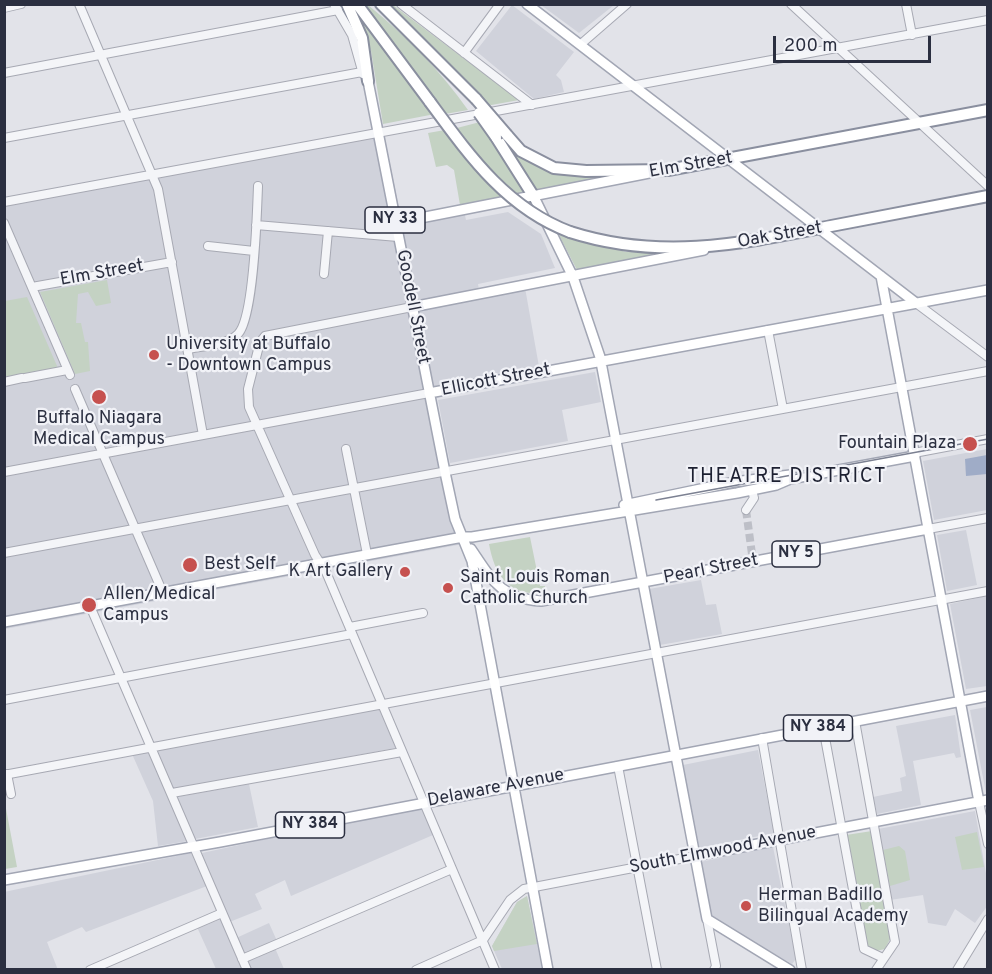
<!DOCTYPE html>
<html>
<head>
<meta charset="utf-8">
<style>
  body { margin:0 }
  #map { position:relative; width:992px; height:974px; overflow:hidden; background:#e2e3e9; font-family:Overpass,sans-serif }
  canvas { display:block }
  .frame { position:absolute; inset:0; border:6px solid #2b2f40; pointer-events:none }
  .scale { position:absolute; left:773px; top:36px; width:158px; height:27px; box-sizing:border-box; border:3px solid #2b2f40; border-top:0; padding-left:8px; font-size:18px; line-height:21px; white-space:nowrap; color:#2b2f40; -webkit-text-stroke:4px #f1f2f7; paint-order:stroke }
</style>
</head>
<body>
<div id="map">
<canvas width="992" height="974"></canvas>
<div class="frame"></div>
<div class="scale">200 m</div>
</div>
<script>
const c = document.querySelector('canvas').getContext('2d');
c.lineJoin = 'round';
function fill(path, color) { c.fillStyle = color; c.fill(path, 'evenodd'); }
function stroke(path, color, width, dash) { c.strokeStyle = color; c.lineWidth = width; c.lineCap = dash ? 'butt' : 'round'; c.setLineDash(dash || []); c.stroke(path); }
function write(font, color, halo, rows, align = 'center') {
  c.font = font + ' Overpass,sans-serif'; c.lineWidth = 4.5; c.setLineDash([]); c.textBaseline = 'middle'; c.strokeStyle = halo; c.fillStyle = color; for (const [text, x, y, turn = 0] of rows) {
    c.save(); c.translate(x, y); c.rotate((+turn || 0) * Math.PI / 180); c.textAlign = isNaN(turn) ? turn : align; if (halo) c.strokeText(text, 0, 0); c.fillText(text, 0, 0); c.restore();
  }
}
fill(new Path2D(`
  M512,5L574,52L556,75L561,80L564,92L534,99L476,51Z
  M541,5H614L579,33Z
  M383,129L401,218L463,206L466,220L508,212L541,234L555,268L478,284L479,290L524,282L541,378L434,398L463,544L5,629V199Z
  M595,372L601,402L562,410L568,441L450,463L438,400Z
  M987,449V510L934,520L923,461Z
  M966,530L977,585L947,591L937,535Z
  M701,580L706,605L716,604L722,634L660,645L649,589Z
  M987,596V686L966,689L950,604Z
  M987,707L988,793H986L970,710Z
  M379,709L396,748L174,789L156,751Z
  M955,715L961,757L956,758L954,753L913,761L921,805L877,814L873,797L902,791L900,778L906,776L896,726Z
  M758,750L774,833L699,848L683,765Z
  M148,752L188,841L158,846L153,801L132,754Z
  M249,784L258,827L195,839L176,797Z
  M421,806L433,835L291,896L285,880L255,894L262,909L227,923L207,876L202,853Z
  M975,811L987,879L988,905L975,923L955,909L946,926L928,923L923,895L890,900L878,829Z
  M773,847L796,959L792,964L711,917L700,862Z
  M191,853L207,886L86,932L82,927L47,942L58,970L5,969L4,892Z
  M527,896L542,969H502L492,946L517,902Z
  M222,917L244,969H216L197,927Z
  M269,923L277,941L242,957L234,939Z
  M275,948L284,969H251L247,960Z`), '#d0d2db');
fill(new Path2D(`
  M362,5H368C405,35 440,70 468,110L445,114L390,38Z
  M389,5H393L519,100L486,106L448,62Z
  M353,7L362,16L435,114L383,124L371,51Z
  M480,122L499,148L525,194L515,196L480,160L457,128Z
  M445,130L502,198L460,205L454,170L447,165L436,167L428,133Z
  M506,144L532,163L617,175L536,191Z
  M558,233L626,252L673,253L578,272Z
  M107,280L111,303L96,306L88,292L78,294L76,323H81L85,342H88L90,371L75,374L40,292Z
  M27,297L57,366L56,369L5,377V301Z
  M530,537L540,586H545L546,593C510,597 495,577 489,544Z
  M4,798L17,867L5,869H4Z
  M872,831L890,939L885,949L876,951L868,947L865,937L846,835Z
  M977,832L984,867L962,870L955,837Z
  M899,846L905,851L910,880L890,886L883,850Z
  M527,896L537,944L494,951L492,946L517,902Z`), '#c4d2c3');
fill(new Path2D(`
  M987,455V474L966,476L965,459Z`), '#9facc7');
stroke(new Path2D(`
  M746,510L752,554`), '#bdbfc7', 8, [8, 4]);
const minor = new Path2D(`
  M79,4L158,189L203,435
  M334,4L352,35L363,74
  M401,4L532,105
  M791,4L988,186
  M906,4L912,35
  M4,8L21,4
  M581,44L627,4
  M464,53L500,4
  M4,73L338,10
  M4,138L362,72
  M4,202L988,20
  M4,223L70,375
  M256,225L398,237
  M208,246L254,251
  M324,274L328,231
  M32,287L172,262
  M916,303L988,357
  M412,307L265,336L260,342L248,389L249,407L315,555L326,572L495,970
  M768,330L783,409
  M189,349C203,346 227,345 238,334C254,318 257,213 258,186
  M25,378L67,370
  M4,382L22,378
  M75,389L163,593
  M346,449L367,554
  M914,453L988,439
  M4,472L429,393
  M746,510L754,498L753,494
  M928,529L988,518
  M4,553L988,371
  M90,606L247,970
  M350,627L423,613
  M4,700L352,634
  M855,721L895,942L876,970
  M823,727L864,949L883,958
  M762,738L802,970
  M618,766L657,970
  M7,774L11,794
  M4,775L988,591
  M172,793L402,752
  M979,802L988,844
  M707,919L716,966L714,970
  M242,959L452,869
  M90,970L222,913
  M416,970L483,940L510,900L524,889L695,856
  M957,970L988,919`);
const major = new Path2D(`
  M527,4L916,303
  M368,81L446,477L455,519L472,561L548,970
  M534,197L573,277L600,357L707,919L790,970
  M395,223L649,173
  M881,276L979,802
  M412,307L704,250
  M429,393L988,290
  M624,505L734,482L790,475
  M471,549C492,580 501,599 541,601L928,529
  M4,622L463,537H472L737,493L776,485L790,479L915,456
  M695,856L988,800
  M4,880L220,842L988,696`);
const highway = new Path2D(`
  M347,4L362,38L368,81
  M357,4L430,102
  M381,4L476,99
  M507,135L521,151L554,168L586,171L668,170L988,110
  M496,137L534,197
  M570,232C661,261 740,244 831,226C883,216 935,206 988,196`);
stroke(minor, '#a7a9b3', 10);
stroke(major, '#a2a6b4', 12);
stroke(highway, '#8a8f9f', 14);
stroke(minor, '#f4f5f8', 8);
stroke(major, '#fff', 9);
stroke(highway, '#fff', 10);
stroke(new Path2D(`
  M656,500L988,439`), '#7c8192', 1.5);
const highwayBridge = new Path2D(`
  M476,99L507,135
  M430,102C469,155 506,208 570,232
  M479,113L496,137`);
stroke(highwayBridge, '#8a8f9f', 14, []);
stroke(highwayBridge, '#fff', 10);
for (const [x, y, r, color] of [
  [154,355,6,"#c6514f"],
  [99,397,8,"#c6514f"],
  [970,444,8,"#c6514f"],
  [190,565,8,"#c6514f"],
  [405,572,6,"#c6514f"],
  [448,588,6,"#c6514f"],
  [89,605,8,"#c6514f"],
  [746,906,6,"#c6514f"]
]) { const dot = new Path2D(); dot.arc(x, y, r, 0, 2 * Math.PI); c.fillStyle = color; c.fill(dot); stroke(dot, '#f1f2f7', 2); }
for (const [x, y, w] of [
  [395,220,60],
  [796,554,48],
  [818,728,69],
  [310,825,69]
]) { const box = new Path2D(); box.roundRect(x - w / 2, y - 13, w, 26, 4.5); c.fillStyle = '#f1f2f7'; c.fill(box); stroke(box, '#2b2f40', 1.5); }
write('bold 16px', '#2b2f40', null, [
  ["NY 33",395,220],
  ["NY 5",796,554],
  ["NY 384",818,728],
  ["NY 384",310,825]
]);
write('18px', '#2b2f40', '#f1f2f7', [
  ["Elm Street",691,166,-10],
  ["Oak Street",780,236,-10],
  ["Elm Street",102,274,-10],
  ["Goodell Street",412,307,79],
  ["Ellicott Street",496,381,-11],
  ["Pearl Street",711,570,-11],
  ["Delaware Avenue",496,789,-11],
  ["South Elmwood Avenue",723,851,-11]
]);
write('18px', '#2b2f40', '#f1f2f7', [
  ["University at Buffalo",166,345],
  ["- Downtown Campus",166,366],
  ["Buffalo Niagara",99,419,"center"],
  ["Medical Campus",99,440,"center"],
  ["Fountain Plaza",956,444,"right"],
  ["Best Self",204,565],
  ["K Art Gallery",393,572,"right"],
  ["Saint Louis Roman",460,578],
  ["Catholic Church",460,599],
  ["Allen/Medical",103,595],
  ["Campus",103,616],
  ["Herman Badillo",758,896],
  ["Bilingual Academy",758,917]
], 'left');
c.letterSpacing = '1.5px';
write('20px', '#1d2031', '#f1f2f7', [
  ["THEATRE DISTRICT",787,478]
]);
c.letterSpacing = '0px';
</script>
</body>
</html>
